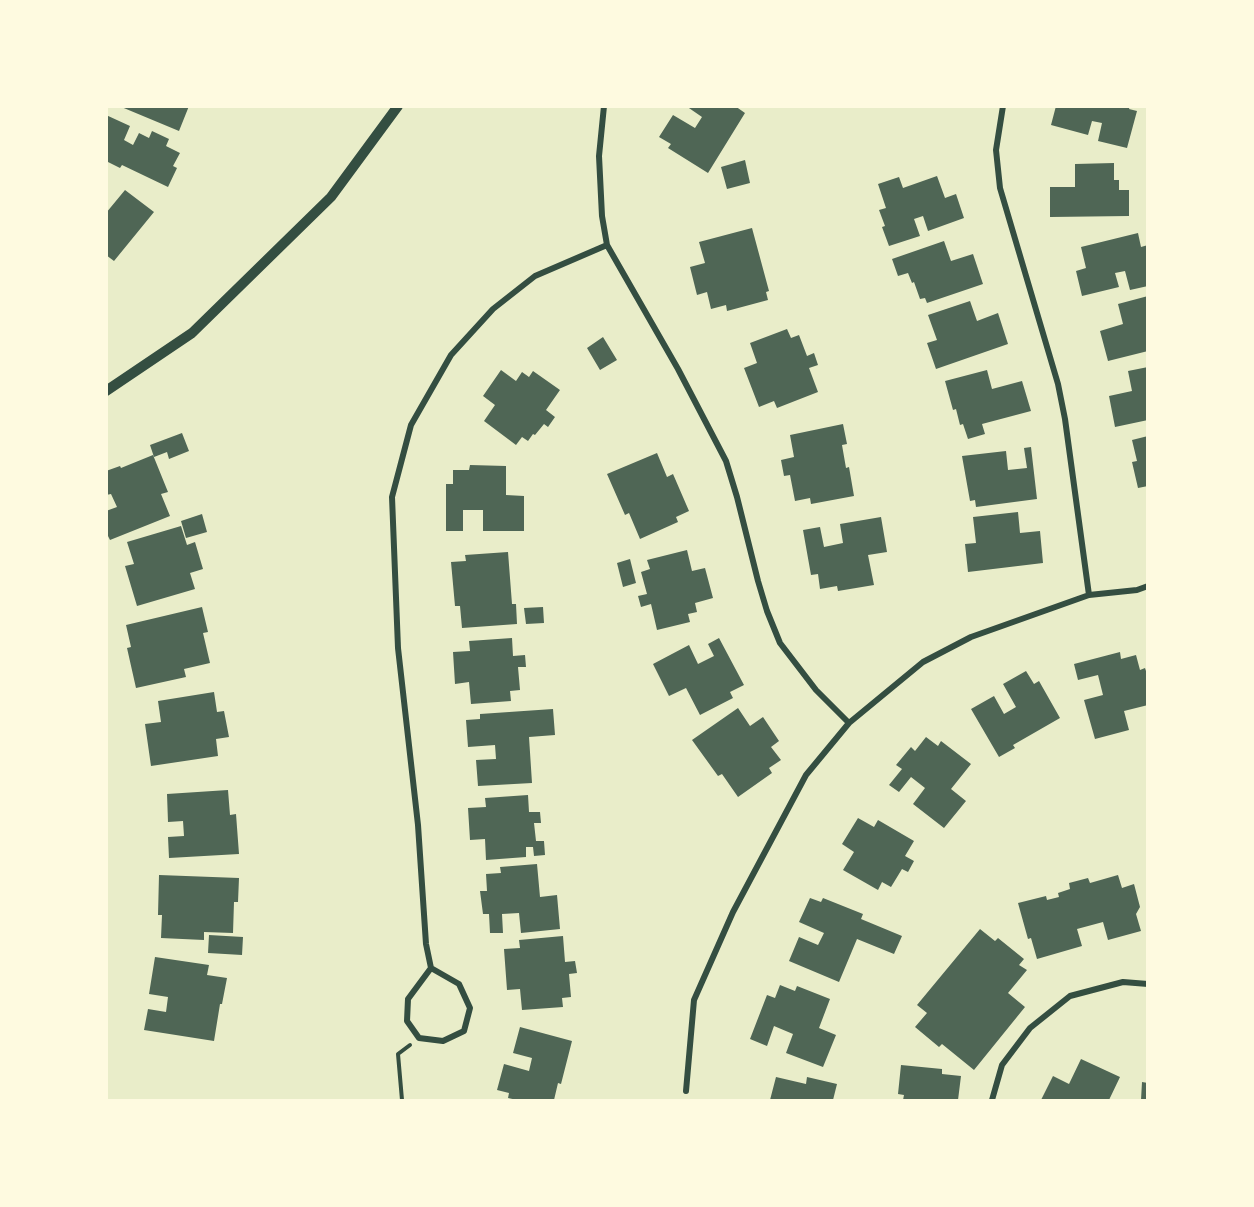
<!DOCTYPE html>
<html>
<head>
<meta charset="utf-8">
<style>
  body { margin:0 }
  #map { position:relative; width:1254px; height:1207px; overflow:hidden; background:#e9edc9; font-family:Raleway,sans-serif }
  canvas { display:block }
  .frame { position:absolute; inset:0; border:108px solid #fefae0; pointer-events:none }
</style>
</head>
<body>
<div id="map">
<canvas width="1254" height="1207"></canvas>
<div class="frame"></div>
</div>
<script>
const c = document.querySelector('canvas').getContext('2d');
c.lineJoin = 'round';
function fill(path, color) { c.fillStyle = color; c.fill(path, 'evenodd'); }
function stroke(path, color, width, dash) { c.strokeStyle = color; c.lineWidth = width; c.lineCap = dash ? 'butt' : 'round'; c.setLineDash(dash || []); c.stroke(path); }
fill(new Path2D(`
  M119,106H189L179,131Z
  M686,106H735L745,113L708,173L668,148L671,144L659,137L673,115L695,128L702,117Z
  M1056,106H1130L1129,109L1137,111L1127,148L1098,141L1102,123L1092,121L1088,135L1051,125Z
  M106,115L130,126L124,140L133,145L139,133L149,138L152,131L169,139L166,146L180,153L173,166L177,168L168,187L122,165L120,168L106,161Z
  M745,160L750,183L727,189L721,167Z
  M1114,163V180H1119V190H1129V216L1050,217V187H1075V164Z
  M937,176L945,198L956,194L964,218L928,231L923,216L914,219L920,236L889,246L882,227L885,226L879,210L886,208L878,184L899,177L903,188Z
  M125,190L154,212L114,261L106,255V213Z
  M752,228L769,291L766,292L768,300L727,311L726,305L711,309L707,292L697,295L690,267L705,263L699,242Z
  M1138,233L1141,247L1148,245V286L1130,290L1125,271L1115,273L1119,287L1082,296L1076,271L1086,268L1081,247Z
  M944,241L951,261L973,254L983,284L927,303L925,298L920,299L914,282L912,283L908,273L898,276L892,259Z
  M1148,296V351L1108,361L1100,331L1123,324L1118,304Z
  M970,301L977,321L998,313L1008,344L936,369L927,343L937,340L928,315Z
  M787,329L791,338L799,335L807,356L814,353L818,365L809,368L818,392L777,408L774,401L759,407L744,368L757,363L750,343Z
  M603,337L617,360L600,370L587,348Z
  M1148,367V420L1115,427L1109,396L1132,391L1128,371Z
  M501,370L516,381L522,372L529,377L533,371L560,390L546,410L555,417L548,427L544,424L535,435L533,434L528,441L522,437L516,445L484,421L495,405L483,396Z
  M987,370L992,389L1022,381L1031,411L982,424L985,434L968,439L963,424L960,425L956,409L953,410L945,381Z
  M843,424L847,444L842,445L846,468L849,467L854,496L811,504L810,498L795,501L790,475L784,476L781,460L794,457L790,435Z
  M182,433L189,451L169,459L167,452L154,457L150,445Z
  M1148,436V486L1138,488L1132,462L1137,461L1132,440Z
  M1031,447L1037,499L976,507L975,500L970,501L962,456L1006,451L1008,470L1027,468L1024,448Z
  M657,453L667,477L673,474L689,511L676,517L678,522L640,539L629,513L625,515L607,474Z
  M153,455L168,492L161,494L170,516L110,540L106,532V511L117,507L111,494L106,495V471L120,466L121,468Z
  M470,465L506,466V495L524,496V531H483V510H463V531H446V484H453V470H469Z
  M1018,512L1020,533L1040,531L1043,563L968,572L965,544L976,543L973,517Z
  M202,514L207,532L186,538L181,521Z
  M881,517L887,552L868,555L874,585L838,591L837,586L820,589L818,574L811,575L803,530L820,527L824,547L843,543L840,524Z
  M181,526L187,545L195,542L203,569L190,573L195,589L137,606L125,566L134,564L127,542Z
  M687,550L692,571L705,568L713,598L695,603L697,612L688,614L690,622L657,630L651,604L641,607L638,596L647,594L641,572L650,569L647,560Z
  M508,552L512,604H516L517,624L462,628L460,606H455L451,562L466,561L465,555Z
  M630,559L636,583L623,587L617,563Z
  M202,607L208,632L203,633L210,663L184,669L186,677L136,688L127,648L131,647L126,625Z
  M543,607L544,623L526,624L524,608Z
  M512,638L513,656L525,655L526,667H518L520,690L510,691L511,701L471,704L469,682L455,684L453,652L470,651L469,641Z
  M719,638L744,685L730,692L733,698L700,715L686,688L669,696L653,664L689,645L698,664L714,656L708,644Z
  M1120,652L1121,659L1136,655L1140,670L1145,668L1148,677V705L1124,711L1129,730L1095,739L1084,700L1103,695L1098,675L1078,680L1074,664Z
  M1026,671L1034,684L1039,681L1060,718L1013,745L1015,748L999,757L971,709L994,696L1004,714L1016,707L1003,684Z
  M214,692L217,712L224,711L229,737L216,739L218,756L151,766L145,724L161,722L158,701Z
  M738,708L750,726L763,717L779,741L771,747L781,760L769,768L772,773L738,797L722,774L718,776L692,740Z
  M553,709L555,735L529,737L532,783L478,786L476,760L496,759L495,745L468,747L466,720L480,719V714Z
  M926,737L938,746L941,741L971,764L951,789L966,801L944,828L913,804L925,788L911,777L899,792L889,785L902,769L896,765L911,747L915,751Z
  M228,790L230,815L236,814L239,854L169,858L168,837L184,836L183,821L168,822L167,794Z
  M528,795L529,812H540L541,823H534L536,841H544L545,855L534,856L533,847H526V857L486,860L485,839L470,840L468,808L486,807L485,798Z
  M858,818L874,827L878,820L914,841L905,856L914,861L908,872L902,869L891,887L882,882L878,890L843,870L854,852L842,844Z
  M537,864L540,897L557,895L560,929L521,933L519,913L502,914L503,933H490L489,914H483L480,891H487L486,874L501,873L500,867Z
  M159,875L239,878L238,902H234L233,933L204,932V940L161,938L162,915H158Z
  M1118,875L1122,888L1134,884L1140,907L1136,914L1141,931L1108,940L1103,922L1077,929L1082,946L1037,959L1031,938L1028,939L1018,903L1046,896L1047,900L1059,897L1058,893L1070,889L1069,883L1088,878L1090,883Z
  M810,898L821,902L823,898L863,914L861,919L902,936L894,954L857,939L839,982L789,961L799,937L818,945L824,933L799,922Z
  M980,929L995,941L998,938L1024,959L1019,965L1027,970L1008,993L1025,1007L974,1070L942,1044L939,1047L915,1027L927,1013L917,1005Z
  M209,935L243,937L242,955L208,953Z
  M563,936L565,962L575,961L577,973L569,974L571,997L562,998L563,1007L522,1010L520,989L507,990L504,949L520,948L519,940Z
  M155,957L209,965L207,975L227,978L222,1004H220L214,1041L144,1030L148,1009L166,1012L168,997L149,994Z
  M780,985L795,991L797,986L830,999L819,1028L836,1035L823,1067L786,1053L793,1034L774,1026L767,1046L750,1039L767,995L775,998Z
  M520,1027L572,1041L561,1084L558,1083L554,1100H517L508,1098L509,1093L497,1090L504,1064L529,1071L532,1058L513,1053Z
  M1081,1059L1120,1077L1109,1100H1041L1053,1076L1069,1084Z
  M901,1065L942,1069V1074L961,1076L958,1100H903L904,1095L898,1094Z
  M776,1077L806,1084L807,1077L837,1084L833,1100H770Z
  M1142,1082L1148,1083V1100H1141Z`), '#4f6655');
stroke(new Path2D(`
  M402,1100L398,1054L410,1045`), '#344e41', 4);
stroke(new Path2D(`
  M604,106L599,156L602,216L607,245L678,369L726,461L737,497L758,581L767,611L780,643L816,690L849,723
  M1003,106L996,150L1000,188L1058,384L1065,419L1089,595
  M431,968L459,984L470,1008L464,1031L443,1041L419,1038L407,1021L408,999L431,968L426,944L418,825L398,648L392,497L411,425L451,355L493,309L535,276L607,245
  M686,1091L694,1000L733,912L806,775L849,723L923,662L971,637L1089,595L1137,590L1148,586
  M992,1100L1002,1065L1030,1028L1070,996L1123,982L1148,984`), '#344e41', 6);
stroke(new Path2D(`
  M106,391L192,333L331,197L398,106`), '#344e41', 10);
</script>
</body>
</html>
